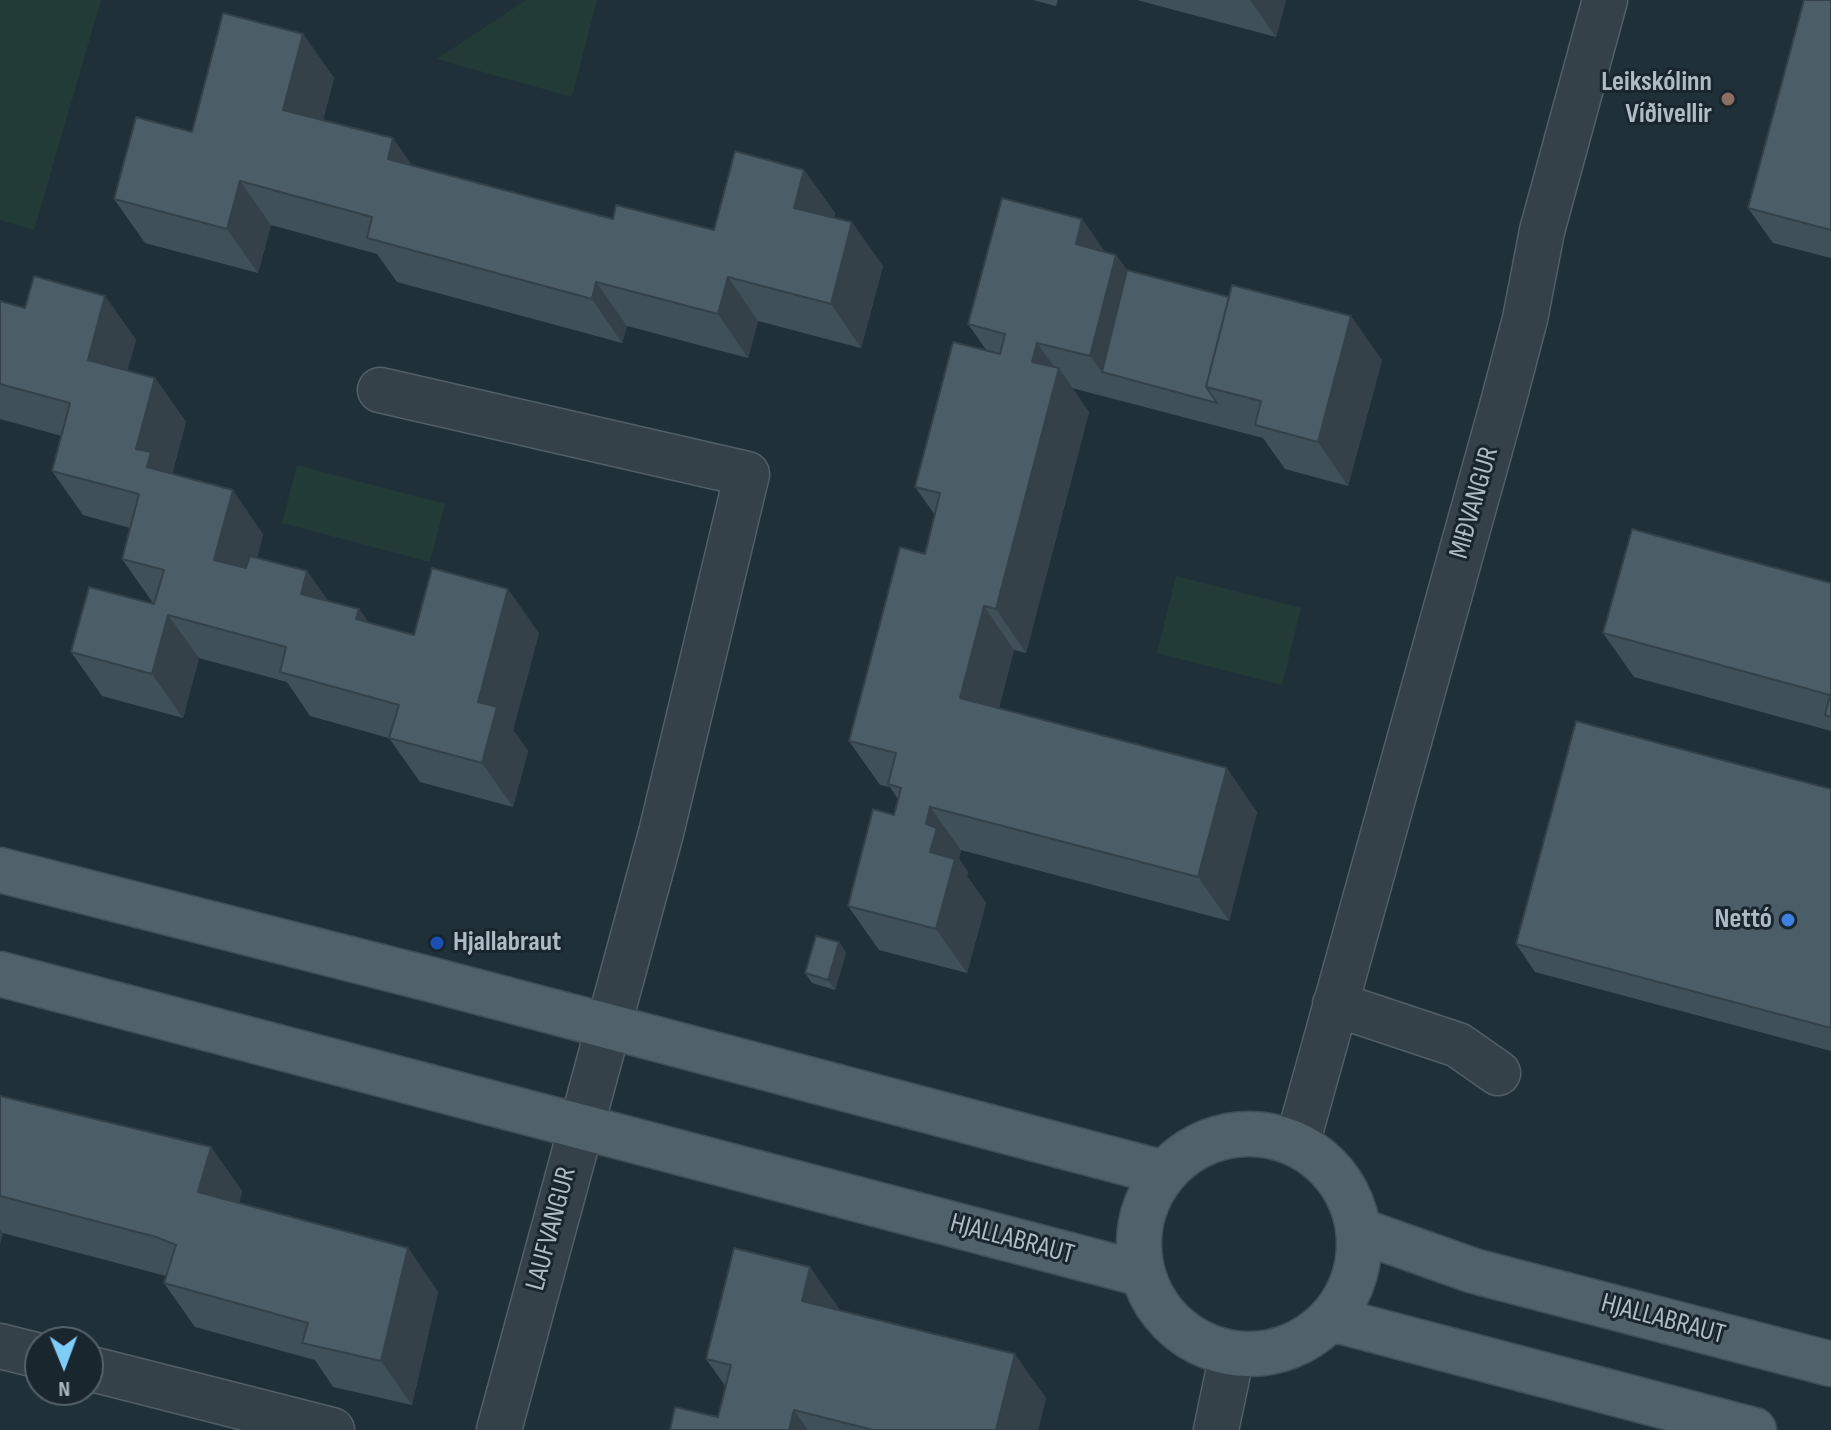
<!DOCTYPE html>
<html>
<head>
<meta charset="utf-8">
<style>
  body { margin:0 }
  #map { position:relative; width:1831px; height:1430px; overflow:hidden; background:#203038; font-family:"Sofia Sans Condensed",sans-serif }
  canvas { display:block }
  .north { position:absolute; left:24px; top:1326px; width:80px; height:80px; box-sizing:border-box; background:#19262d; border:2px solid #55626a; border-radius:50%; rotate:179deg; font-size:22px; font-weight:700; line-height:32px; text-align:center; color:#aebcc5 }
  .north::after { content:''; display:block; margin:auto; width:28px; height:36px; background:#7fccf9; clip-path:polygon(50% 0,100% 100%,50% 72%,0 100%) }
</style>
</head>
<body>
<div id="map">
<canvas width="1831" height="1430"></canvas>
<div class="north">N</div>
</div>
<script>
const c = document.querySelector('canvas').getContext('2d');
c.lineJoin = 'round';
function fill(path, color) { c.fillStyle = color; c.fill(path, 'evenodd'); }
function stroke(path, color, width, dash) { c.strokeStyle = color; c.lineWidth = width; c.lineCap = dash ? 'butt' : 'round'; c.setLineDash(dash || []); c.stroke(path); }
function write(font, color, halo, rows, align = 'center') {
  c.font = font + ' "Sofia Sans Condensed",sans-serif'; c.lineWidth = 6; c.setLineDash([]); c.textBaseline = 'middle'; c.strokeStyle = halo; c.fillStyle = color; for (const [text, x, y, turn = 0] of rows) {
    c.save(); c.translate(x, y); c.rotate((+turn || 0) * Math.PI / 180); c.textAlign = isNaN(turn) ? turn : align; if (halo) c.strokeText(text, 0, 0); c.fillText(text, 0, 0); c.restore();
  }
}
fill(new Path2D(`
  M0,0H101L34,230L0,220Z
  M526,0H597L572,97L437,59Z
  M297,465L445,504L430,562L282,523Z
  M1176,576L1301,608L1282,685L1157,653Z`), '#233b37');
const minor = new Path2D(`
  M380,390L747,474L661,833L499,1430
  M1335,1004L1458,1045L1498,1073
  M1297,1144L1504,399L1525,319L1542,231L1605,0
  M0,1346L40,1356
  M88,1368L332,1430
  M1216,1430L1232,1354`);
const major = new Path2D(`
  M0,870L433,980L1164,1173
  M0,974L1142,1274
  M1139 1244a110 110 0 1 1 220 0a110 110 0 1 1-220 0Z
  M1358,1230L1474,1271L1831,1364
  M1328,1321L1343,1322L1754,1430`);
stroke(minor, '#515f66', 47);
stroke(major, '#404d55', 47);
stroke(minor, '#344148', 44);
stroke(major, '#516169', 44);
fill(new Path2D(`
  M1033,0H1058L1056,6Z
  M1137,0H1286L1276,37Z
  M1831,0V258L1773,243L1748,208Z
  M303,34L334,78L323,120L413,166L613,219L714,230L804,170L835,213L834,218L883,266L861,348L758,321L748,358L627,326L622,343L397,282L377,254L271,225L258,273L145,243L114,199Z
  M1082,219L1105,252L1116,255L1127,270L1382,360L1348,486L1285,469L1263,438L1072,388L1089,412L1026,653L1014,650L999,708L1257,812L1229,921L961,850L959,859L968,872L967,876L986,903L967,973L879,950L848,906L894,815L898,799L890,787L880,785L849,741L925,554L935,515L915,487L987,351L968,324Z
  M105,296L136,340L127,371L155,378L186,422L172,474L263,534L257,558L307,571L328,601L359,609L368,622L414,635L539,633L513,730L528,751L513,807L420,782L389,738L310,716L287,682L199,658L183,718L102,696L71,652L154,603H153L122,559L130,528L83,515L52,471L62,436L0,419V301L25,308Z
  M1831,583V731L1634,677L1603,633Z
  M1831,789V1051L1535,972L1516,944Z
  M839,942L846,953L835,990L812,983L805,973Z
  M0,1096L211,1147L242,1191L239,1203L408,1248L438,1292L412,1405L333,1387L315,1360L195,1327L164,1283L166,1276L3,1233L0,1244Z
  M841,1311L1046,1398L1038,1430H670L718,1417L726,1387L706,1359Z`), '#405059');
fill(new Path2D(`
  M1250,0H1286L1276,37Z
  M303,34L334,78L314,153L283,110Z
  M393,138L424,182L388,159Z
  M804,170L835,213L824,252L794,208Z
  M240,181L271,225L258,273L227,229Z
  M1082,219L1113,263L1076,244Z
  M852,222L883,266L861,348L831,304Z
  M1116,255L1147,298L1102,372L1090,356Z
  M728,277L758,321L748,358L718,314Z
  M596,282L627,326L622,343L592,299Z
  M105,296L136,340L118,404L88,360Z
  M1351,316L1382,360L1348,486L1318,442Z
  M1037,343L1058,372L1059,368L1089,412L1026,653L996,609L1032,362Z
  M155,378L186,422L170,480L147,467L136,449Z
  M233,490L263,534L245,604L214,560Z
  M307,571L338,615L301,594Z
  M508,589L539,633L513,730L528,751L513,807L482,763L478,702Z
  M984,606L1014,650L990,742L960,698Z
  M359,609L390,653L356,619Z
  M168,615L199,658L183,718L152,674Z
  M1227,768L1257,812L1229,921L1198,877Z
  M930,807L961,850L959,859L968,872L967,876L986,903L967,973L936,929L930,852L926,824Z
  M839,942L846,953L835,990L828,980Z
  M211,1147L242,1191L229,1236L198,1192Z
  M0,1229L3,1233L0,1244Z
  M408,1248L438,1292L412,1405L381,1361Z
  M810,1267L841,1311L802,1301Z
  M1015,1354L1046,1398L1038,1430H996Z
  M794,1410L808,1430H789Z`), '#344148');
const building = new Path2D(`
  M1804,0H1831V230L1748,208Z
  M223,13L303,34L283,110L393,138L388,159L613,219L616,205L714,230L735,151L804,170L794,208L852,222L831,304L728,277L718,314L596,282L592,299L367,238L372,217L240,181L227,229L114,199L136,117L192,132Z
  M1002,198L1082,219L1076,244L1116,255L1090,356L1037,343L1032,362L1059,368L996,609L984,606L960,698L1227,768L1198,877L930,807L926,824L937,828L930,852L955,859L936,929L848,906L873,809L894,815L901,788L888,784L896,753L849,741L900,547L925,554L940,493L915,487L953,342L1000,354L1005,334L968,324Z
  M1127,270L1229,297L1206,387L1217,403L1102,372Z
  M34,276L105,296L88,360L155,378L136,449L151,452L147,467L233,490L214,560L246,568L250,556L307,571L301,594L359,609L356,619L414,635L432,568L508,589L478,702L497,707L482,763L389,738L399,705L280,672L286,647L168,615L152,674L71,652L89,587L154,604L164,570L122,559L139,494L52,471L70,403L0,384V301L25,308Z
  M1232,285L1351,316L1318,442L1255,425L1261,401L1206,387Z
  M1632,529L1831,583V717L1825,715L1830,695L1603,633Z
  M1576,721L1831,789V1028L1516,944Z
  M816,936L839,942L828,980L805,973Z
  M0,1096L211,1147L198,1192L408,1248L381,1361L302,1343L308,1323L164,1283L176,1245L156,1237L0,1196Z
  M734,1248L810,1267L802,1301L1015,1354L996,1430H873L794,1410L789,1430H670L675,1407L718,1417L731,1365L706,1359Z`);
fill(building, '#4b5d67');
stroke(building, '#344148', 2);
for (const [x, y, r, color] of [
  [1728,99,8,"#8d6e63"],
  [1788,920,8,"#3f7fe0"],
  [437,943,8,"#1a4fb4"]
]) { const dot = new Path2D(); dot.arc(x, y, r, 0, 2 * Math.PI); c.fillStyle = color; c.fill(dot); stroke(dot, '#19262d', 3); }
write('bold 28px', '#aebcc5', '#19262d', [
  ["Leikskólinn",1712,83],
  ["Víðivellir",1712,115],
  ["Nettó",1772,920],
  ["Hjallabraut",453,943,"left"]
], 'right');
write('28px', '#aebcc5', '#19262d', [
  ["MIÐVANGUR",1475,503,-74],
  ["LAUFVANGUR",552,1229,-75],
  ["HJALLABRAUT",1012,1240,15],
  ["HJALLABRAUT",1663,1320,15]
]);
</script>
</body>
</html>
